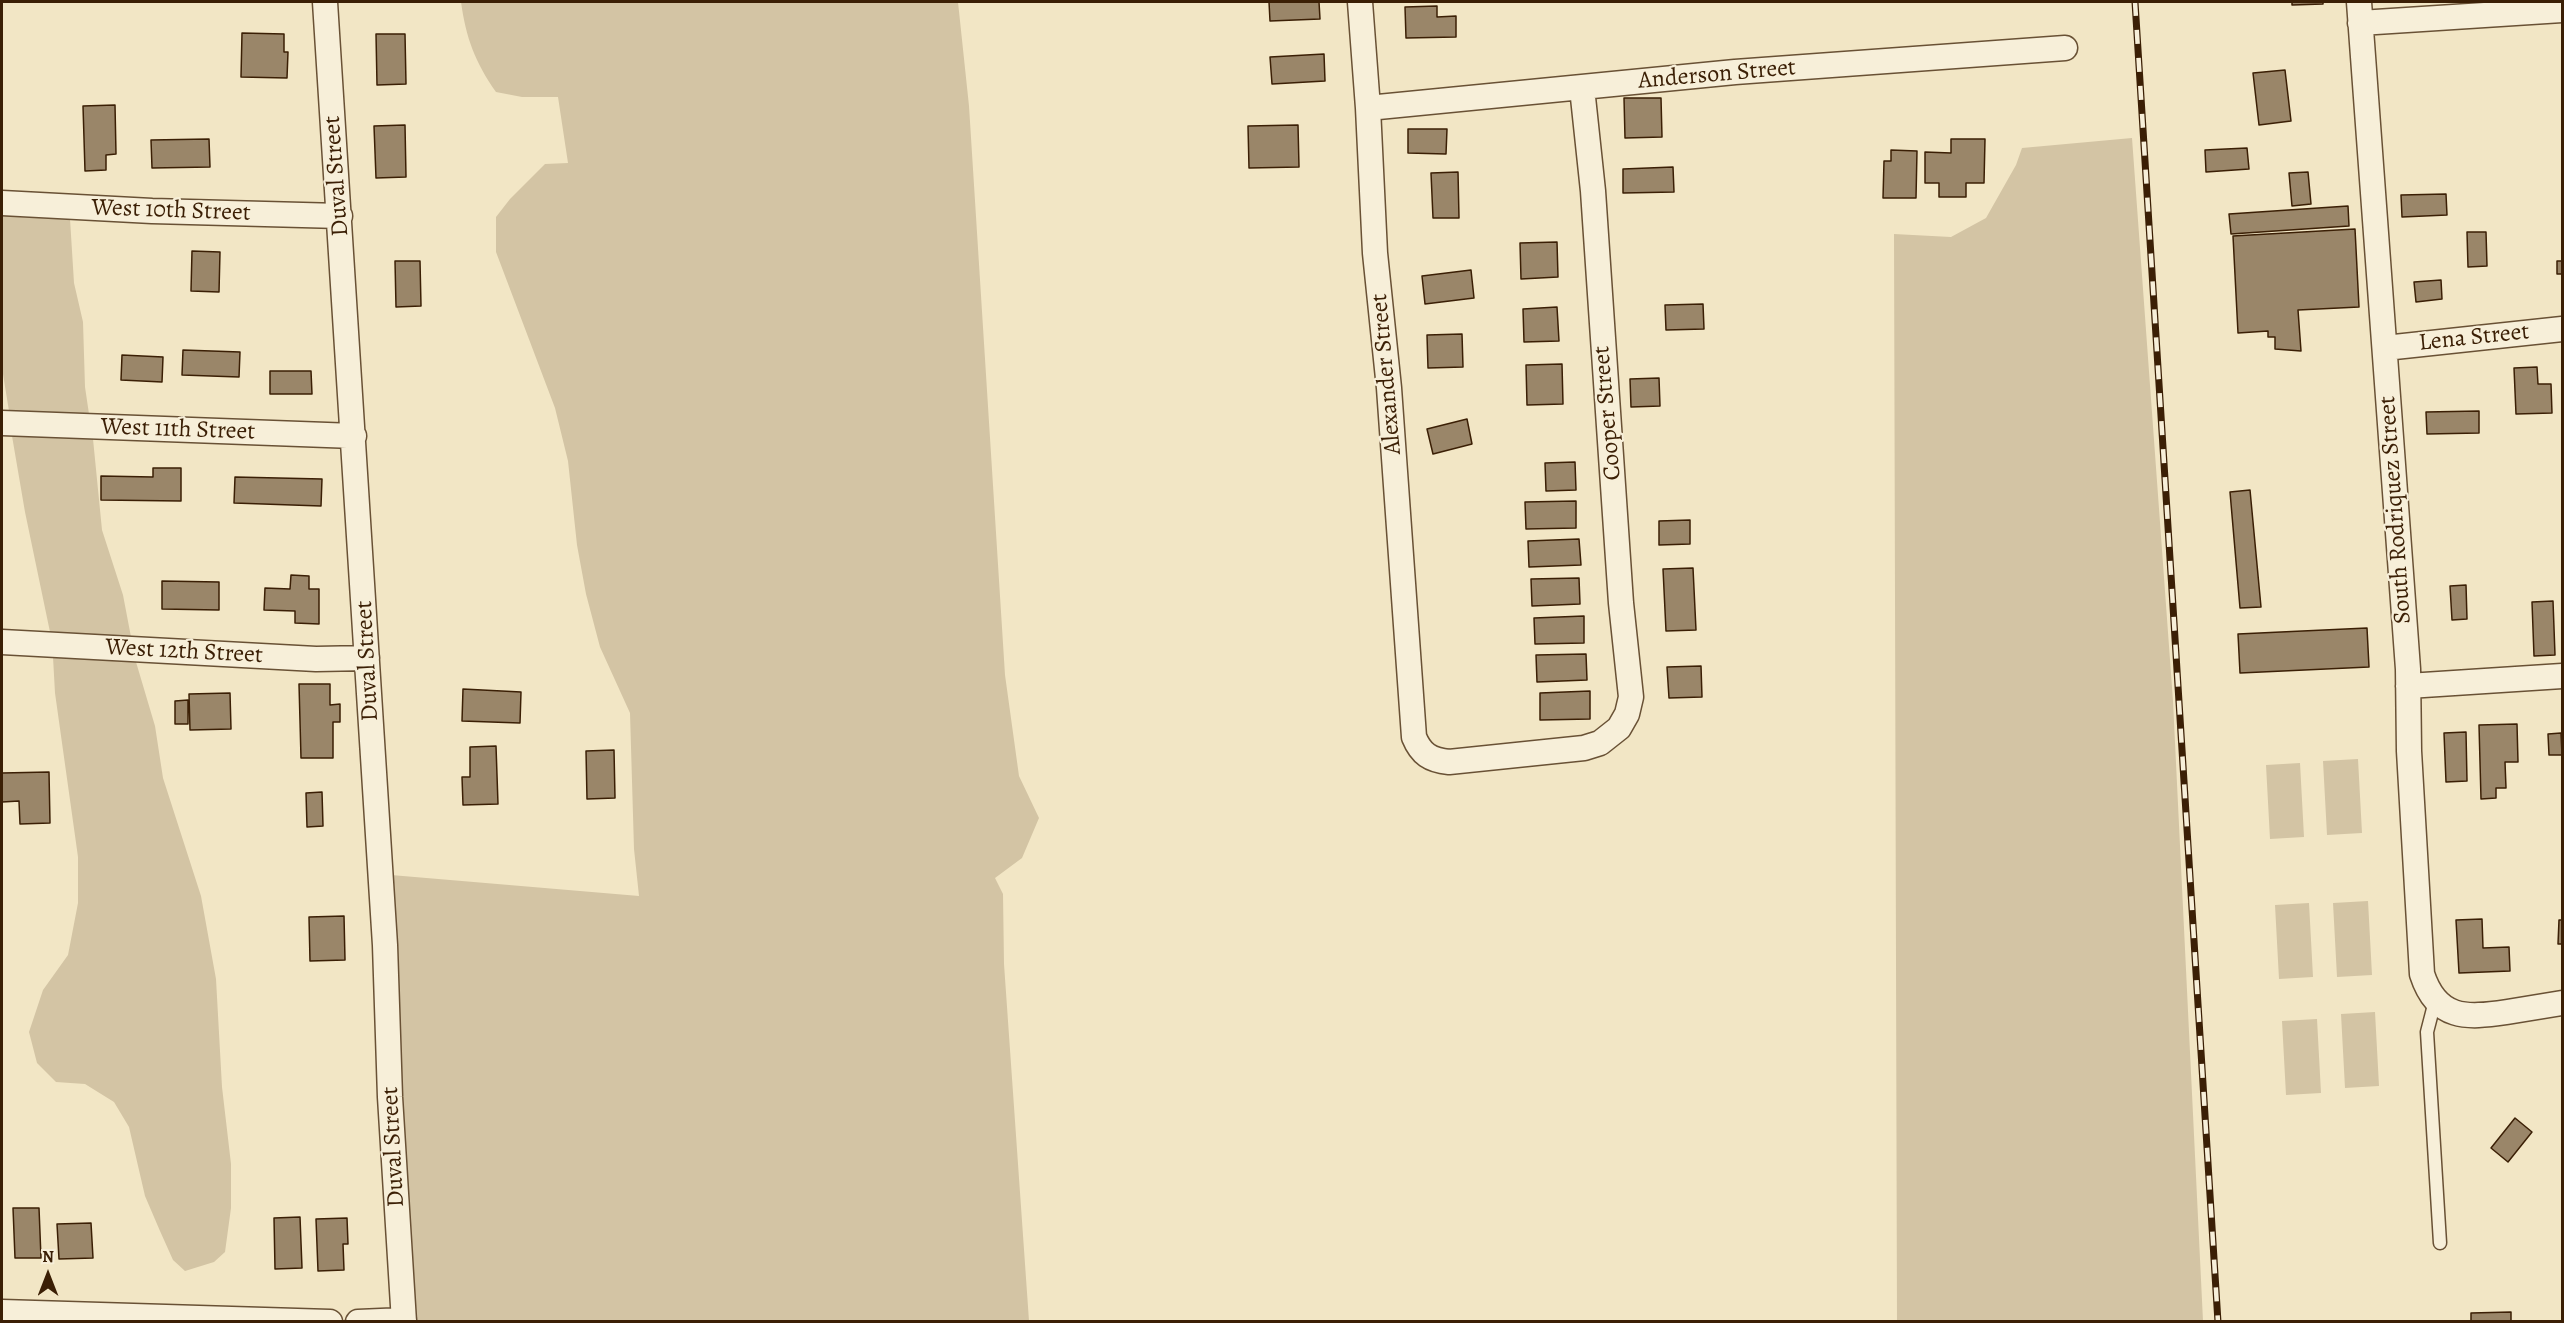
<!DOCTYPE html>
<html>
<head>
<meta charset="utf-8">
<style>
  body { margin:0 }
  #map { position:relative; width:2564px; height:1323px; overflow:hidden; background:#f2e6c5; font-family:Alegreya,serif }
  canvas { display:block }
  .frame { position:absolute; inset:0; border:3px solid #3b1f05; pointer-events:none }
  .north { position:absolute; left:18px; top:1245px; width:60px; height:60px; -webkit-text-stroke:4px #f7efd9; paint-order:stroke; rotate:0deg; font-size:16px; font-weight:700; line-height:24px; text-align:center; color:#3b1f05 }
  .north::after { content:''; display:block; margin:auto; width:21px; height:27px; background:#3b1f05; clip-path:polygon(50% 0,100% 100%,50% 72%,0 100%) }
</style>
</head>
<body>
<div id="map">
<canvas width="2564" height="1323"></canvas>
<div class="frame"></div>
<div class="north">N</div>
</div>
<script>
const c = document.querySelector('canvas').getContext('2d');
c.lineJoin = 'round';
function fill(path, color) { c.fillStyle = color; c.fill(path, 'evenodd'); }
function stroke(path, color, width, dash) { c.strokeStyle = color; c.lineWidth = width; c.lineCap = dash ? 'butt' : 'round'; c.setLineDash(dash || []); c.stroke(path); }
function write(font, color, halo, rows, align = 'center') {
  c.font = font + ' Alegreya,serif'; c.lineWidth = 4.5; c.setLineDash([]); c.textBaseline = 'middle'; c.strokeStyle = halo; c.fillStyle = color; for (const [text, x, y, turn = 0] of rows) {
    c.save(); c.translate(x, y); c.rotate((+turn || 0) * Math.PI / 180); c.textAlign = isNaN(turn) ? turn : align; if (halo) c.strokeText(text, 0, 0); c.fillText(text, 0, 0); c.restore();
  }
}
fill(new Path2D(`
  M461,2H958L969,106L1005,675L1019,776L1039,818L1022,858L995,878L1003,894L1004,964L1029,1321H415L401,1096L391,875L639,896L634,849L630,713L600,647L586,594L577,545L568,461L555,408L496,252V217L510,199L545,164L568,163L558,97H522L496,92C475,62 466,38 461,2Z
  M2132,138L2173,701L2203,1321H1897L1894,234L1951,237L1986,218L2016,165L2022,148Z
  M2,215L70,219L74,283L83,322L85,387L89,414L9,411L2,368Z
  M12,436L93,439L102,530L123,595L131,637L50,632L25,512Z
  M53,657L136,662L155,726L163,778L201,896L216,979L222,1087L231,1164V1208L225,1252L214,1262L185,1271L173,1260L160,1231L145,1196L129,1127L114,1102L85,1084L56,1082L37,1063L29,1032L43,990L68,955L78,903V857L55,693Z
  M2358,759L2362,833L2327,835L2323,761Z
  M2300,763L2304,837L2270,839L2266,765Z
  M2368,901L2372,975L2337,977L2333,903Z
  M2309,903L2313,977L2279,979L2275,905Z
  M2375,1012L2379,1086L2345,1088L2341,1014Z
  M2317,1019L2321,1093L2286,1095L2282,1021Z`), '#d3c4a4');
const building = new Path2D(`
  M1269,2H1319L1320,19L1270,21Z
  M2292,2H2323V4L2292,5Z
  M1437,6V17L1456,16V37L1406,38L1405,7Z
  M242,33L284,34V52H288L287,78L241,77Z
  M376,34H405L406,84L377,85Z
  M1324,54L1325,81L1272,84L1270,57Z
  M2285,70L2291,121L2259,125L2253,73Z
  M1624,98H1661L1662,137L1625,138Z
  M115,105L116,154L106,155V170L85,171L83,106Z
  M405,125L406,177L376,178L374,126Z
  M1298,125L1299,167L1249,168L1248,126Z
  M1408,129H1447L1446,154L1408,153Z
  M209,139L210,167L152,168L151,140Z
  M1951,139H1985L1984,183H1966V197H1939V183H1925V152L1951,153Z
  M2247,148L2249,169L2206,172L2205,150Z
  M1891,150L1917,151L1916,198H1883L1884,161H1891Z
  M1673,167L1674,192L1623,193V169Z
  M1458,172L1459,218H1433L1431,173Z
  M2308,172L2311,204L2292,206L2289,173Z
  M2446,194L2447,215L2402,217L2401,195Z
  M2348,206L2349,226L2231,234L2229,214Z
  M2355,229L2359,307L2298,310L2301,351L2275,349V337H2268V331L2238,333L2233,236Z
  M2467,232H2486L2487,266L2468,267Z
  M1557,242L1558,277L1521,279L1520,243Z
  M192,251L220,252L219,292L191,291Z
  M395,261H420L421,306L396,307Z
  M2557,261H2562V274H2557Z
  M1471,270L1474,298L1425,304L1422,276Z
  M2441,280L2442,299L2416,302L2414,282Z
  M1703,304L1704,329L1666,330L1665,305Z
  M1557,307L1559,341L1524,342L1523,309Z
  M1462,334L1463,367L1428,368L1427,335Z
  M183,350L240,352L239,377L182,375Z
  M122,355L163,357L162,382L121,380Z
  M1562,364L1563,404L1527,405L1526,365Z
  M2537,367L2538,384H2551L2552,413L2516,414L2514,368Z
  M270,371H311L312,394H270Z
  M1659,378L1660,406L1631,407L1630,379Z
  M2479,411V433L2427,434L2426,412Z
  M1467,419L1472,444L1433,454L1427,429Z
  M1575,462L1576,490L1546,491L1545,463Z
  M153,468H181V501L101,500V476L153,477Z
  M235,477L322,479L321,506L234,503Z
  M2250,490L2261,607L2240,608L2230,492Z
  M1576,501V528L1526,529L1525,502Z
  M1690,520V544L1659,545V521Z
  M1579,539L1581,565L1529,567L1528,541Z
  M1693,568L1696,630L1666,631L1663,569Z
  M291,575L309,576V589H319V624L295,623V611L264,610L265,588L290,589Z
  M1579,578L1580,604L1532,606L1531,579Z
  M162,581L219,582V610L162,609Z
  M2466,585L2467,619L2452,620L2450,586Z
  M2553,601L2555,655L2534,656L2532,602Z
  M1584,616V643L1535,644L1534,618Z
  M2367,628L2369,667L2240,673L2238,634Z
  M1586,654L1587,680L1537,682L1536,655Z
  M1701,666L1702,697L1669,698L1667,667Z
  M299,684H330V705L340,704V722H333V758H301Z
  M463,689L521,692L520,723L462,721Z
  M1590,691V719L1540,720V693Z
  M230,693L231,729L190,730L189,694Z
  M188,700V724H175V701Z
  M2517,724L2518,762H2505L2506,788H2496V798L2481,799L2479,725Z
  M2466,732L2467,781L2446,782L2444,733Z
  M2561,733L2562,755H2549L2548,734Z
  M496,746L498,804L463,805L462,777H470V747Z
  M614,750L615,798L587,799L586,751Z
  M49,772L50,823L20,824L19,801L2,802V773Z
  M322,792L323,826L307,827L306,793Z
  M344,916L345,960L310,961L309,917Z
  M2482,919L2483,948L2509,947L2510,971L2459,973L2456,920Z
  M2559,920H2562V944H2558Z
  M2515,1118L2532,1132L2508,1162L2491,1148Z
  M13,1208H39L41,1258H15Z
  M300,1217L302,1268L275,1269L274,1218Z
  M347,1218L348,1244H343L344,1270L318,1271L316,1219Z
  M91,1223L93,1258L59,1259L57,1224Z
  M2511,1312V1322H2471V1313Z`);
fill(building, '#9a8669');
stroke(building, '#3b1f05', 1.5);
const service = new Path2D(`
  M2435,1001L2427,1032L2440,1243`);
const minor = new Path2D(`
  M325,2L385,945L390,1097L404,1322
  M1360,2L1368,108L1375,253L1389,388L1414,737C1421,754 1430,760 1449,762L1584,748L1600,743L1619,728L1627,714L1631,697L1621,603L1593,191L1582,88
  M2359,2L2408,669L2409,751L2422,974C2437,1020 2466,1018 2507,1012C2526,1009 2544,1006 2562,1003
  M2360,23L2562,10
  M1368,108L1735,72L2065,48
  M2,203L152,211L340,216
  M2385,348L2562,329
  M2,423L354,436
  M2,642L316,659L367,658
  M2408,686L2562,676
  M2,1312L330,1322
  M358,1322L404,1320`);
stroke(service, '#695135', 15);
stroke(minor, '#695135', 27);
stroke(service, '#f7efd9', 12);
stroke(minor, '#f7efd9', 24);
const rail = new Path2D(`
  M2135,2L2218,1322`);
stroke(rail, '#3b1f05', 7);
stroke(rail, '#f7efd9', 4.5, [14]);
write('24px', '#3b1f05', '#f7efd9', [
  ["Anderson Street",1717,75,-5],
  ["Duval Street",337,176,-94],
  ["West 10th Street",171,211,2],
  ["Lena Street",2474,338,-6],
  ["Alexander Street",1387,374,-95],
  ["Cooper Street",1608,413,-95],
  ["West 11th Street",178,430,2],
  ["South Rodriquez Street",2396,510,-94],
  ["West 12th Street",184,652,3],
  ["Duval Street",368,661,-93],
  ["Duval Street",394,1147,-93]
]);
</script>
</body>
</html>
